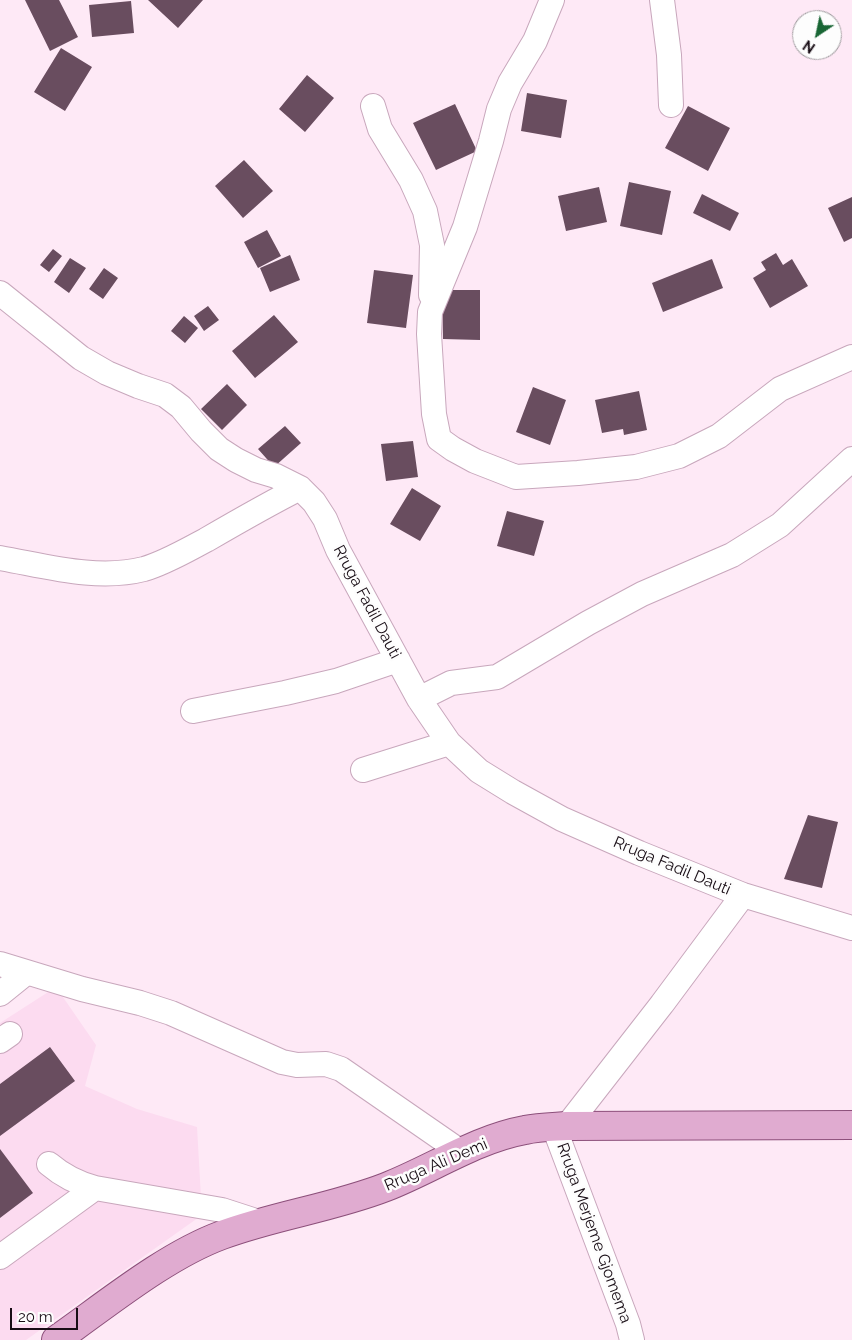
<!DOCTYPE html>
<html>
<head>
<meta charset="utf-8">
<style>
  body { margin:0 }
  #map { position:relative; width:852px; height:1340px; overflow:hidden; background:#fee9f6; font-family:Raleway,sans-serif }
  canvas { display:block }
  .north { position:absolute; left:792px; top:10px; width:50px; height:50px; box-sizing:border-box; background:#fdfdfd; border:1px solid #a19da0; border-radius:50%; rotate:214deg; font-size:14px; font-weight:700; line-height:20px; text-align:center; color:#180d15 }
  .north::after { content:''; display:block; margin:auto; width:18px; height:22px; background:#196635; clip-path:polygon(50% 0,100% 100%,50% 72%,0 100%) }
  .scale { position:absolute; left:10px; top:1308px; width:68px; height:22px; box-sizing:border-box; border:2px solid #180d15; border-top:0; padding-left:6px; font-size:15px; line-height:18px; white-space:nowrap; color:#180d15; -webkit-text-stroke:4px #fdfdfd; paint-order:stroke }
</style>
</head>
<body>
<div id="map">
<canvas width="852" height="1340"></canvas>
<div class="north">N</div>
<div class="scale">20 m</div>
</div>
<script>
const c = document.querySelector('canvas').getContext('2d');
c.lineJoin = 'round';
function fill(path, color) { c.fillStyle = color; c.fill(path, 'evenodd'); }
function stroke(path, color, width, dash) { c.strokeStyle = color; c.lineWidth = width; c.lineCap = dash ? 'butt' : 'round'; c.setLineDash(dash || []); c.stroke(path); }
function write(font, color, halo, rows, align = 'center') {
  c.font = font + ' Raleway,sans-serif'; c.lineWidth = 5; c.setLineDash([]); c.textBaseline = 'middle'; c.strokeStyle = halo; c.fillStyle = color; for (const [text, x, y, turn = 0] of rows) {
    c.save(); c.translate(x, y); c.rotate((+turn || 0) * Math.PI / 180); c.textAlign = isNaN(turn) ? turn : align; if (halo) c.strokeText(text, 0, 0); c.fillText(text, 0, 0); c.restore();
  }
}
fill(new Path2D(`
  M56,987L96,1045L85,1086L137,1109L197,1127L202,1215L26,1340H0V1023Z`), '#fcdbf0');
fill(new Path2D(`
  M25,0H59L78,37L50,51Z
  M148,0H203L178,28Z
  M131,1L134,33L92,37L89,5Z
  M61,48L92,67L65,111L34,92Z
  M307,75L334,98L305,132L279,109Z
  M527,93L567,100L561,138L521,131Z
  M455,104L477,151L436,170L413,123Z
  M688,106L730,128L708,171L665,148Z
  M244,160L273,191L243,218L215,186Z
  M629,182L671,191L662,235L620,226Z
  M599,187L607,222L566,231L558,196Z
  M702,194L739,213L730,231L693,213Z
  M852,197V238L844,242L828,208Z
  M267,230L281,256L258,268L244,242Z
  M53,249L62,256L49,272L40,265Z
  M776,253L783,265L792,259L808,286L770,308L753,278L766,270L761,262Z
  M290,255L300,280L270,292L260,268Z
  M70,258L86,268L69,293L54,282Z
  M712,259L723,288L663,312L652,283Z
  M104,268L118,278L103,299L89,289Z
  M374,270L413,275L406,328L367,323Z
  M442,290H480V340L443,339Z
  M208,306L219,320L204,331L194,316Z
  M274,315L298,342L255,378L232,351Z
  M184,316L198,328L185,343L171,331Z
  M227,384L247,405L222,430L201,409Z
  M533,387L566,400L550,445L516,432Z
  M639,391L647,430L624,435L623,429L602,433L595,400Z
  M285,426L301,443L274,467L258,449Z
  M413,441L418,477L386,481L381,444Z
  M412,488L441,506L420,541L390,524Z
  M507,511L544,521L534,556L497,546Z
  M808,815L838,822L822,888L784,879Z
  M50,1047L75,1081L0,1136V1084Z
  M0,1149L33,1193L0,1218Z`), '#694d5f');
const minor = new Path2D(`
  M552,0L535,41L510,83L499,109L491,141L465,227L430,312L429,334L434,414L439,439L453,449L475,461L516,477L578,473L636,467L679,456L719,436L780,389L852,357
  M662,0L669,55L671,105
  M373,106L380,129L411,180L425,211L432,245L431,295
  M0,293L81,358L107,373L138,386L165,395L181,407L201,431L219,449L236,460L256,470L276,476L300,488L314,502L325,519L338,550L419,699L449,743L479,771L513,792L562,819L639,853L743,895L852,928
  M0,558C46,566 97,581 144,569C165,563 187,550 206,540C237,522 268,504 300,488
  M419,699L451,683L497,677L588,623L642,594L732,555L780,525L852,459
  M193,711L285,693L336,681L398,660
  M363,770L449,743
  M0,964L82,989L140,1003L171,1013L282,1062L297,1065L326,1064L341,1069L461,1152
  M0,994L26,973
  M0,1041L10,1034
  M567,1126L662,1004L743,895
  M554,1127L628,1324L632,1340
  M49,1164C63,1176 77,1183 95,1188L222,1210L259,1222
  M0,1257L95,1188`);
const major = new Path2D(`
  M56,1340C106,1305 165,1256 222,1235C276,1215 332,1208 386,1187C432,1169 476,1139 525,1130C539,1127 553,1127 567,1126L852,1125`);
stroke(minor, '#c8a7bc', 26);
stroke(major, '#8c4f7a', 30);
stroke(minor, '#fff', 24);
stroke(major, '#e0abd0', 28);
write('16px', '#180d15', '#fdfdfd', [
  ["Rruga Fadil Dauti",367,602,62],
  ["Rruga Fadil Dauti",672,866,23],
  ["Rruga Ali Demi",436,1165,-23],
  ["Rruga Merjeme Gjomema",594,1233,70]
]);
</script>
</body>
</html>
